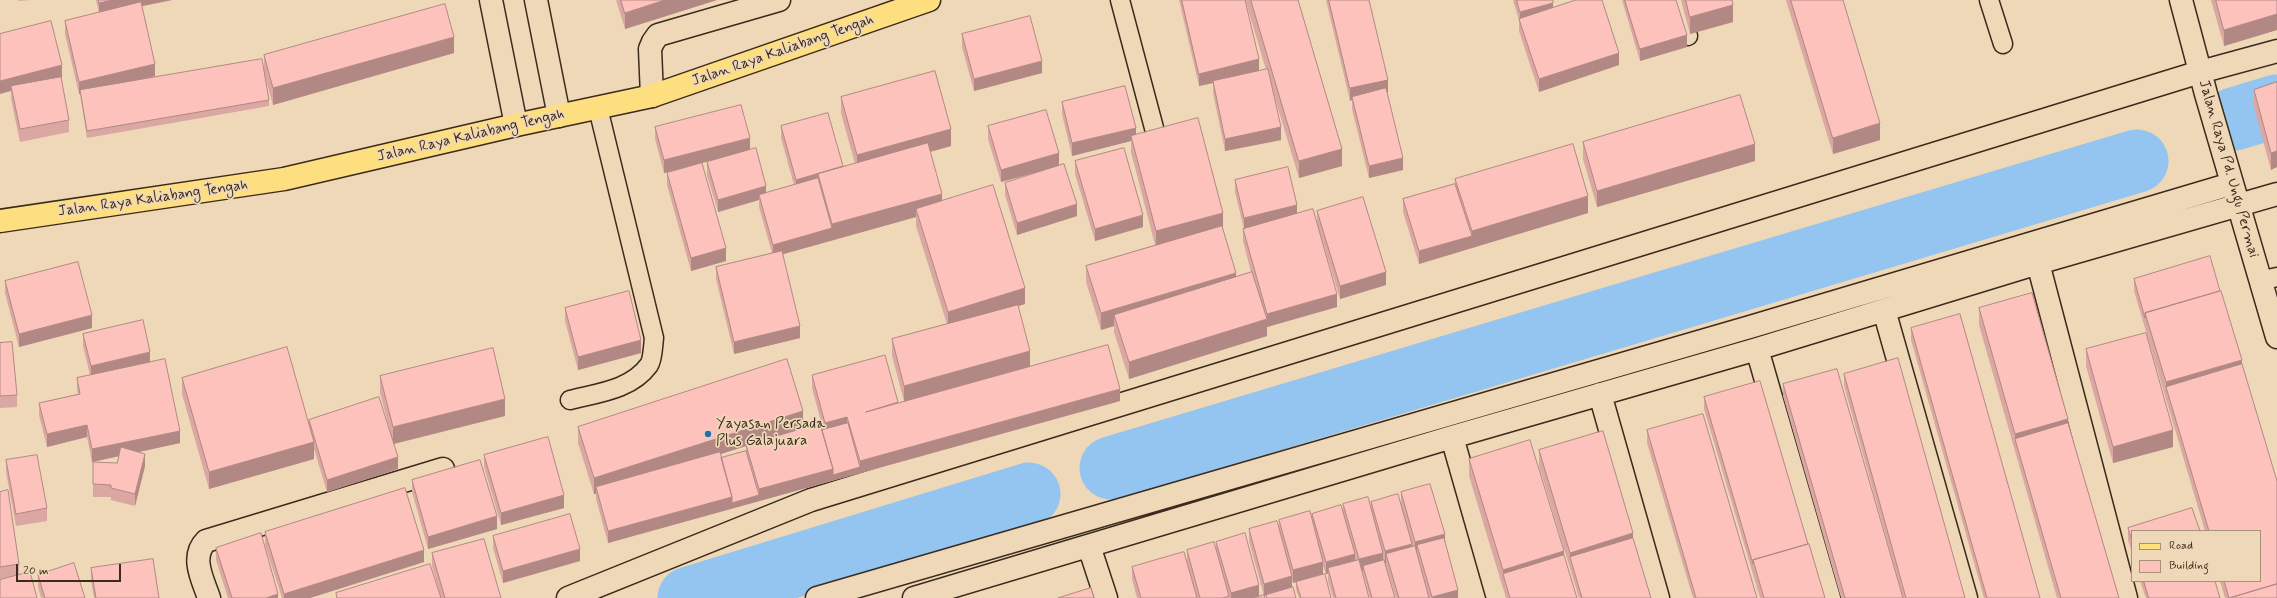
<!DOCTYPE html>
<html>
<head>
<meta charset="utf-8">
<style>
  body { margin:0 }
  #map { position:relative; width:2277px; height:598px; overflow:hidden; background:#eed8b7; font-family:Mynerve,sans-serif }
  canvas { display:block }
  .legend { position:absolute; left:2131px; top:530px; width:130px; height:52px; box-sizing:border-box; background:#eed8b7; border:1px solid #a6927a; margin:0; padding:5px 7px; list-style:none; font-size:12px; color:#3b2a1e }
  .legend li { display:flex; align-items:center; gap:8px; height:20px }
  .legend b { width:20px; border:1px solid #a6927a }
  .scale { position:absolute; left:16px; top:564px; width:105px; height:18px; box-sizing:border-box; border:2px solid #3b2a1e; border-top:0; padding-left:5px; font-size:12px; line-height:14px; white-space:nowrap; color:#3b2a1e; -webkit-text-stroke:3px #eed8b7; paint-order:stroke }
</style>
</head>
<body>
<div id="map">
<canvas width="2277" height="598"></canvas>
<ul class="legend">
<li><b style="height:5px;background:#fedf80"></b>Road</li>
<li><b style="height:11px;background:#fec2bd"></b>Building</li>
</ul>
<div class="scale">20 m</div>
</div>
<script>
const c = document.querySelector('canvas').getContext('2d');
c.lineJoin = 'round';
function stroke(path, color, width, dash) { c.strokeStyle = color; c.lineWidth = width; c.lineCap = dash ? 'butt' : 'round'; c.setLineDash(dash || []); c.stroke(path); }
function fill(path, color) { c.fillStyle = color; c.fill(path, 'evenodd'); }
function write(font, color, halo, rows, align = 'center') {
  c.font = font + ' Mynerve,sans-serif'; c.lineWidth = 3.5; c.setLineDash([]); c.textBaseline = 'middle'; c.strokeStyle = halo; c.fillStyle = color; for (const [text, x, y, turn = 0] of rows) {
    c.save(); c.translate(x, y); c.rotate((+turn || 0) * Math.PI / 180); c.textAlign = isNaN(turn) ? turn : align; if (halo) c.strokeText(text, 0, 0); c.fillText(text, 0, 0); c.restore();
  }
}
stroke(new Path2D(`
  M2234,119L2277,106
  M1111,468L2137,161
  M689,598L1029,494`), '#93c5f0', 63);
const service = new Path2D(`
  M1120,0L1158,143
  M1678,0L1688,36
  M1989,0L2003,44
  M2260,281L2277,277
  M570,400C597,393 631,390 649,365C653,359 653,345 654,338L598,108`);
const minor = new Path2D(`
  M491,0L516,125
  M536,0L559,116
  M652,96L650,49L653,42L658,35L779,0
  M2038,263L2126,598
  M1884,310L1966,598
  M1757,349L1829,598
  M1600,394L1658,598
  M1452,437L1498,598
  M1089,546L1106,598
  M209,598C203,580 190,557 206,541L443,469
  M568,598L811,500L2200,72L2277,51
  M817,598L1750,327L2231,184
  M914,598L1452,437L1757,349L2038,263L2277,194`);
const tertiary = new Path2D(`
  M2181,0L2206,94L2277,337`);
const primary = new Path2D(`
  M0,221L284,179L516,125L652,96L929,0`);
stroke(service, '#3b2a1e', 21);
stroke(minor, '#3b2a1e', 25);
stroke(tertiary, '#3b2a1e', 25);
stroke(primary, '#3b2a1e', 25);
stroke(service, '#eed8b7', 18);
stroke(minor, '#eed8b7', 22);
stroke(tertiary, '#eed8b7', 22);
stroke(primary, '#fedf80', 22);
fill(new Path2D(`
  M18,0H31L19,1Z
  M96,0H172L142,6L155,76L142,79L264,67V55L454,53L273,105L266,80L269,100V106L87,138L80,94H79L65,34V21L99,13Z
  M616,0H717L625,29Z
  M1179,0H1245L1259,71L1266,70L1246,2V0H1298L1342,166L1299,178L1273,92L1281,140L1225,151L1213,93V83L1199,86Z
  M1326,0H1369L1388,92H1387L1403,170L1369,178L1352,109V100L1350,101Z
  M1513,0H1553V7L1619,65L1539,92L1519,31V20Z
  M1622,0H1676L1687,47L1640,61Z
  M1681,0H1732L1733,22L1690,34Z
  M1786,0H1843L1880,140L1833,154Z
  M2211,0H2277V30L2224,46Z
  M0,34L62,77H61L69,120V132L20,142L11,99V91Z
  M962,34L1042,73L974,91L962,47Z
  M2277,82L2271,170L2254,107V90Z
  M841,97L951,146L930,152L942,201L1025,304L1018,306L1030,367L1120,401L608,543L596,499V494H594L578,443V427L803,428L768,439L823,429L812,388V375L898,403L904,401L892,356V339L947,324L916,226V217L783,254L800,338L734,354L716,279V267L772,253L759,207V200L718,212L707,175V162L740,153L664,173L655,139V127L750,150L766,193L794,185L781,138V126L843,167L855,164L841,113ZM746,446V451L721,458L720,454Z
  M1062,102L1136,134L1223,229L1236,277L1251,272L1243,241V229H1244L1235,192V180L1297,213L1337,307L1267,327V325V336L1129,379L1114,332V326L1101,330L1086,282V266L1155,245L1131,152V141L1072,156L1062,114Z
  M988,126L1059,166L1077,216L1017,235L1005,195V183L1056,167L1001,182L988,139Z
  M1583,142L1755,161L1597,207L1583,159Z
  M1075,161L1143,227L1095,241L1075,174Z
  M667,173L726,261L691,271L667,185Z
  M1455,179L1588,213L1419,264L1403,212V199L1455,184Z
  M1317,211L1386,285L1340,299L1317,223Z
  M2134,279L2242,364L2277,598H2225L2220,581H2260V531H2205L2134,291Z
  M5,281L92,328L19,347L5,293Z
  M565,308L641,353L578,370L565,321Z
  M1979,308L2068,423L2119,598H2057L1979,325Z
  M1911,328L2040,598H1984L1911,340Z
  M83,334L150,362L180,443L139,452L145,466L135,506L111,500V497H93V462L117,463L119,456L92,462L87,437L47,447L39,415V403L78,394L77,390V378L90,375L83,346Z
  M0,343L17,395V407L0,408Z
  M2086,349L2173,447L2113,463L2086,366Z
  M1844,374L1965,598H1903L1844,386Z
  M380,376L505,416L394,444L398,469L327,492L314,449V459L209,489L182,394V378L309,424V420L389,427L380,393Z
  M1783,384L1903,598H1841L1783,396Z
  M1704,397L1808,544L1825,598H1760L1704,409Z
  M1647,430L1757,598H1693L1647,443Z
  M1539,450L1633,538L1651,598H1579L1539,466Z
  M484,455L564,508L501,525L484,467Z
  M1469,459L1564,551V555L1577,598H1506L1469,476Z
  M6,460L47,508V521L16,526L6,472Z
  M412,480L497,529L428,549L412,492Z
  M0,492L19,564V575L0,579Z
  M1401,492L1445,540L1458,598H1396L1386,566V563L1385,564L1395,598H1370L1363,573V571H1362L1369,598H1333L1328,581V574H1326L1323,566L1293,583L1292,580V587L1296,598H1266V595L1264,596L1249,541V529L1279,527V520H1312V514L1343,513V504L1371,510V502L1401,503Z
  M2128,528L2132,531V553L2128,540Z
  M265,532L424,562L310,598H282L265,545Z
  M493,536L580,561L503,583L493,548Z
  M1216,542L1259,596L1265,598H1197L1187,562V550H1216Z
  M216,548L278,598H228L216,560Z
  M432,553L501,598H441L432,566Z
  M1132,567L1197,598H1137L1132,579Z
  M91,568L159,598H94L91,581Z
  M38,575L85,598H41L38,587Z
  M2140,581H2215L2220,598H2146Z
  M1296,582L1331,598H1299L1296,589Z`), '#daa7a3');
fill(new Path2D(`
  M113,0H172L99,15V3Z
  M665,0H717L625,29V13Z
  M1553,3V15L1520,22V12Z
  M1733,5V22L1690,34V17Z
  M2277,14V30L2224,46V30Z
  M1687,35V47L1640,61V49Z
  M454,37V53L273,105V88Z
  M1619,53V65L1539,92V79Z
  M1259,59V71L1213,81V83L1199,86V74Z
  M1042,61V73L974,91V79Z
  M155,64V76L81,94L80,90V94H79V82Z
  M62,65V77L12,91L11,86V91L0,94V81Z
  M1388,80V92L1353,100L1352,97V100L1350,101V88Z
  M1880,123V140L1833,154V138Z
  M1281,127V140L1225,151V139Z
  M1136,128V140L1131,136V141L1072,156V143Z
  M951,129V146L857,172V155Z
  M750,138V150L664,173V160Z
  M1755,144V161L1597,207V191Z
  M1342,149V166L1299,178V161Z
  M2277,151V167L2271,170V153Z
  M1059,153V166L1001,182V170Z
  M1403,158V170L1369,178V166Z
  M843,166V179L818,174V186L796,192V180Z
  M766,186V198L759,195V200L718,212V200Z
  M942,194V210L916,209V217L773,257V245L832,228V224Z
  M1588,196V213L1419,264V251L1472,236V231Z
  M1077,204V216L1017,235V223Z
  M1297,205V217L1244,230V218Z
  M1223,213V229L1156,247V231Z
  M1143,215V227L1095,241V229Z
  M726,248V261L691,271V258Z
  M1386,272V285L1340,299V286Z
  M1236,273V290L1114,315V326L1101,330V313Z
  M1025,288V304L948,328V312Z
  M1337,294V307L1267,327V314Z
  M92,315V328L19,347V334Z
  M1267,319V336L1129,379V362Z
  M800,326V338L734,354V342Z
  M641,340V353L578,370V357Z
  M1030,351V368L904,402V386Z
  M150,352V365L91,379V366Z
  M2242,360V377L2166,387V382Z
  M1120,389V401L608,543V531L732,497L759,495V489L833,469L860,467V461Z
  M505,399V416L393,444V427Z
  M803,411V428L598,493L596,487V494H594V478Z
  M847,417V429L825,435V423Z
  M2068,419V436L2015,439V434Z
  M87,425V437L47,447V434Z
  M2173,430V447L2113,463V447Z
  M180,431V443L92,462V449Z
  M314,442V459L209,489V472Z
  M145,454V466L135,506V494Z
  M398,457V469L327,492V480Z
  M564,495V508L501,525V513Z
  M497,516V529L428,549V537Z
  M1633,533V550L1570,557V553Z
  M1445,534V546L1417,545V554L1415,555V542Z
  M1412,544V556L1386,554V563L1385,564V551Z
  M580,549V561L503,583V571Z
  M424,550V562L310,598H284V594Z
  M1564,551V568L1503,574V570Z
  M1383,553V565L1363,566V571L1359,572V559Z
  M1355,554V566L1328,568V574H1326V562Z
  M1323,562V574L1293,583V570Z
  M1292,576V588L1264,596V584Z
  M1259,585V597L1257,598H1231V593Z
  M1458,590V598H1432V597Z
  M278,594V598H266Z`), '#b28884');
const building = new Path2D(`
  M99,0H113L99,3Z
  M621,0H665L625,13Z
  M1182,0H1245L1259,59L1199,74Z
  M1251,0H1298L1342,149L1299,161Z
  M1329,0H1369L1388,80L1350,88Z
  M1517,0H1553V3L1520,12Z
  M1576,0H1602L1619,53L1539,79L1519,19Z
  M1625,0H1676L1687,35L1640,49Z
  M1686,0H1732L1733,5L1690,17Z
  M1791,0H1843L1880,123L1833,138Z
  M2216,0H2277V14L2224,30Z
  M141,2L155,64L79,82L65,21Z
  M445,4L454,37L273,88L264,55Z
  M1030,16L1042,61L974,79L962,34Z
  M51,21L62,65L0,81V34Z
  M262,59L269,100L87,131L80,90Z
  M1268,69L1281,127L1225,139L1213,81Z
  M935,71L951,129L857,155L841,97Z
  M61,77L69,120L20,129L11,86Z
  M2277,82V151L2271,153L2254,90Z
  M1125,86L1136,128L1072,143L1062,102Z
  M1386,88L1403,158L1369,166L1352,97Z
  M1740,95L1755,144L1597,191L1583,142Z
  M741,105L750,138L664,160L655,127Z
  M1046,110L1059,153L1001,170L988,126Z
  M828,113L843,166L796,180L781,126Z
  M1198,118L1223,213L1156,231L1131,136Z
  M928,143L942,194L832,224L818,174Z
  M1573,144L1588,196L1472,231L1455,179Z
  M756,148L766,186L718,200L707,162Z
  M1124,148L1143,215L1095,229L1075,161Z
  M702,163L726,248L691,258L667,173Z
  M1064,164L1077,204L1017,223L1005,183Z
  M1288,167L1297,205L1244,218L1235,180Z
  M818,178L832,228L773,245L759,195Z
  M1455,184L1472,236L1419,251L1403,199Z
  M993,185L1025,288L948,312L916,209Z
  M1363,197L1386,272L1340,286L1317,211Z
  M1313,209L1337,294L1267,314L1243,229Z
  M1222,226L1236,273L1101,313L1086,266Z
  M782,251L800,326L734,342L716,267Z
  M2210,256L2220,291L2145,313V318L2134,279Z
  M78,262L92,315L19,334L5,281Z
  M1252,272L1267,319L1129,362L1114,315Z
  M629,291L641,340L578,357L565,308Z
  M2221,291L2242,360L2166,382L2145,313Z
  M2032,293L2068,419L2015,434L1979,308Z
  M1018,305L1030,351L904,386L892,339Z
  M1960,314L2040,598H1987L1911,328Z
  M143,320L150,352L91,366L83,334Z
  M2146,333L2173,430L2113,447L2086,349Z
  M12,342L17,395L0,396V343Z
  M1108,345L1120,389L860,461L847,417L825,423L812,375L885,355L898,402L866,412Z
  M287,347L314,442L209,472L182,378Z
  M493,348L505,399L393,427L380,376Z
  M1898,358L1965,598H1906L1844,374Z
  M165,359L180,431L92,449L87,425L47,434L39,403L80,394L77,378Z
  M787,359L803,411L594,478L578,427Z
  M2242,364L2277,481V584L2229,598L2224,581H2260V531H2209L2166,387Z
  M1837,369L1903,598H1845L1783,384Z
  M1760,381L1808,544L1753,560V564L1704,397Z
  M379,397L398,457L327,480L309,420Z
  M1703,414L1757,598H1696L1647,430Z
  M848,423L860,467L833,475V469L822,430Z
  M2068,423L2119,598H2061L2015,439Z
  M820,424L833,469L759,489L746,445Z
  M1603,431L1633,533L1570,553L1539,450Z
  M548,437L564,495L501,513L484,455Z
  M1530,440L1564,551L1503,570L1469,459Z
  M121,447L145,454L135,494L111,488V485L93,484V462L117,463Z
  M746,451L759,495L732,503V497L721,458Z
  M720,452L732,497L608,531L596,487Z
  M37,455L47,508L16,514L6,460Z
  M480,460L497,516L428,537L412,480Z
  M1430,484L1445,534L1415,542L1401,492Z
  M405,488L424,550L284,594L265,532Z
  M8,490L19,564L0,567V492Z
  M1398,494L1412,544L1385,551L1371,502Z
  M1368,497L1383,553L1359,559L1343,504Z
  M1341,505L1355,554L1326,562L1312,514Z
  M2192,508L2200,531H2132V541L2128,528Z
  M1310,511L1323,562L1293,570L1279,520Z
  M570,514L580,549L503,571L493,536Z
  M1277,521L1292,576L1264,584L1249,529Z
  M261,533L278,594L266,598H232L216,548Z
  M1245,533L1259,585L1231,593L1216,542Z
  M1444,538L1458,590L1432,597L1417,545Z
  M1633,538L1651,598H1582L1570,557Z
  M484,539L501,598H445L432,553Z
  M1214,542L1229,596L1223,598H1200L1187,550Z
  M1809,544L1825,598H1764L1753,560Z
  M1415,546L1429,598H1399L1386,554Z
  M1184,552L1197,598H1141L1132,567Z
  M1564,555L1577,598H1510L1503,574Z
  M153,559L159,598H96L91,568Z
  M1359,560L1369,598H1336L1328,568Z
  M1384,560L1395,598H1372L1363,566Z
  M74,563L85,598H45L38,575Z
  M430,564L441,598H337L336,593Z
  M30,572L37,598H0V580Z
  M1325,574L1331,598H1301L1296,582Z
  M2144,581H2215L2220,598H2149Z
  M2277,584V598H2230Z
  M1293,587L1296,598H1267L1266,595Z
  M1091,588L1094,598H1058Z
  M1264,595L1265,598H1253Z`);
fill(building, '#fec2bd');
stroke(building, '#b28884', 1);
for (const [x, y, r, color] of [
  [708,434,4,"#1f6fb2"]
]) { const dot = new Path2D(); dot.arc(x, y, r, 0, 2 * Math.PI); c.fillStyle = color; c.fill(dot); stroke(dot, '#eed8b7', 1.5); }
write('15px', '#3b2a1e', '#eed8b7', [
  ["Jalan Raya Kaliabang Tengah",783,51,-19],
  ["Jalan Raya Kaliabang Tengah",471,136,-13],
  ["Jalan Raya Pd. Ungu Permai",2228,169,74],
  ["Jalan Raya Kaliabang Tengah",153,199,-8]
]);
write('15px', '#3b2a1e', '#eed8b7', [
  ["Yayasan Persada",716,425],
  ["Plus Galajuara",716,442]
], 'left');
</script>
</body>
</html>
